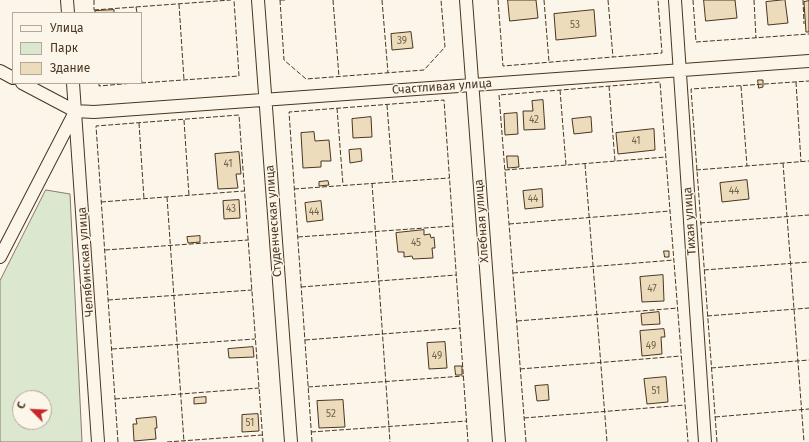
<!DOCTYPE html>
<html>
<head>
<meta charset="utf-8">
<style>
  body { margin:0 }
  #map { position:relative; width:809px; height:442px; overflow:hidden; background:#fbf6e9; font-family:"Fira Sans",sans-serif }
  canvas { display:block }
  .legend { position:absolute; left:12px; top:12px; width:130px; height:72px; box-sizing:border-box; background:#fbf6e9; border:1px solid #b4a999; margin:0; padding:5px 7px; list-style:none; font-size:12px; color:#4a3520 }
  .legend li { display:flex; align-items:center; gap:8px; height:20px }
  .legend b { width:20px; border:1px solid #b4a999 }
  .north { position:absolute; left:12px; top:390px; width:40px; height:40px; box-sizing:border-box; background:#fbf6e9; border:1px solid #b4a999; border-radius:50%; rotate:294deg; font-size:11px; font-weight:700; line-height:16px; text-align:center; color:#4a3520 }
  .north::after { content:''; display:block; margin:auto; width:14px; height:18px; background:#c62828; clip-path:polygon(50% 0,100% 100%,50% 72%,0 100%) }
</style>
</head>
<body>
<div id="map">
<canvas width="809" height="442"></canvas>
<ul class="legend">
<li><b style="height:5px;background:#fbf6e9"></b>Улица</li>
<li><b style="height:11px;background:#dce7d0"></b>Парк</li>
<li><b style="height:11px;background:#ecdcbc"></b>Здание</li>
</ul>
<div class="north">С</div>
</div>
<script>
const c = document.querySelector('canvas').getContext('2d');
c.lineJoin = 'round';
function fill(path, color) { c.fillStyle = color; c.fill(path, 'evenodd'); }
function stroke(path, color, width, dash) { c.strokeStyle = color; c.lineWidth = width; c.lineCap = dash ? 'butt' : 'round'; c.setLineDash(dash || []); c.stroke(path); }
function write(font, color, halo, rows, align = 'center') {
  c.font = font + ' "Fira Sans",sans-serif'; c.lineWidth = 3; c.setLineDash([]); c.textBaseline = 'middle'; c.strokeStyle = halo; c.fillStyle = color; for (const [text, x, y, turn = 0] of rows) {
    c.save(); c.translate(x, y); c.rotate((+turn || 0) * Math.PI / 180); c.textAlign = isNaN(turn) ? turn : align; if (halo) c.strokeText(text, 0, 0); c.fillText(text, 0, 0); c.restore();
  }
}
const green = new Path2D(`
  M46,190L70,194L82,442H0V281ZM20,398H44V422H20Z`);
fill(green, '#dce7d0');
stroke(green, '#887966', 1);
const building = new Path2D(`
  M508,0H536L538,18L510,21Z
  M704,0H735L737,18L706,21Z
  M785,0L788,23L768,25L766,2Z
  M809,1V32H806L804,2Z
  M114,10V13H95V11Z
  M594,10L596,36L556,40L554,14Z
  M411,32L413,48L392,50L391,34Z
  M758,80H763V87L759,88Z
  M543,100L545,129L524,130L523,111H533L532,101Z
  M517,113L518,134L505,135L504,114Z
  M371,117L372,137L353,138L352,119Z
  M591,117L592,132L574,134L572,119Z
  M654,129L655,150L618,154L616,133Z
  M314,132L315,141L329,140L331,161H321V167L303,168L301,133Z
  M361,149L362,161L350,163L349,150Z
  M239,152L241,174H236L238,188L218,189L215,154Z
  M507,156H518L519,167L508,168Z
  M747,180L749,199L722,202L720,183Z
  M328,181L329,185L319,186V182Z
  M542,189L543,207L525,209L523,191Z
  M239,200L240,218L224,219L223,201Z
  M321,201L323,220L307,222L305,203Z
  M424,230V235L430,234L431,238L434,237L435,248H432L433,258L413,259L412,256L404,257V252H398L396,233Z
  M200,236V242L188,243L187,237Z
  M664,251H669V257H665Z
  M663,275L664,301L642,302L640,277Z
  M659,312L660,324L642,325L641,314Z
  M664,329L665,337H661L662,354L642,356L640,331Z
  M445,342L447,368L429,369L427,343Z
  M253,347L254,357L229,358L228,349Z
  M455,366H462V375H456Z
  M666,377L668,402L647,404L644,379Z
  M548,385L549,400L537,401L535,386Z
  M206,397V403L194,404V398Z
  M343,400L345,427L319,428L317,401Z
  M258,414L259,431L242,432V415Z
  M156,417L157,428H155L156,439L134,441L133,424H137L136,419Z`);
fill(building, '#ecdcbc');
stroke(building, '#4a3520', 1);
const street = new Path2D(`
  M67,0L68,13
  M258,0L291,442
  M466,0L499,442
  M675,0L705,442
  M0,71L13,78
  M22,83L75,111L94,112L809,61
  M73,83L98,442
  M0,257L75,112`);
stroke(street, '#4a3520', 14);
stroke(street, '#fbf6e9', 12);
stroke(new Path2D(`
  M94,0V10
  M280,0L284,60L306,79L424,70L445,47L441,0
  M280,0H287
  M333,0L339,77
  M382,0L388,73
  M498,0L503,66L662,53L658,0
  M544,0L549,62
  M608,0L613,57
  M693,0L696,42L809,34
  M754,0L756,38
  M803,0L804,24
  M179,4L184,80
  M136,7L137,13
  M94,10L231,0
  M141,74L142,82
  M796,82L801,162
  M99,83V86L134,83
  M141,83L239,76L234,0
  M609,86L615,161
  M741,86L747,166
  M560,90L566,165
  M387,105L393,182
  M337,108L343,185
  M184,120L189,196
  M139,123L144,199
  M783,163L804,442
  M585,164L607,442
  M505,170L666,157
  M696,170L809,161
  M372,183L390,442
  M294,189L449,178
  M167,197L184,442
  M101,202L244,191
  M700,223L809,215
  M509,224L670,211
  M298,237L453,226
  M105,250L248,240
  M704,270L809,262
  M513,273L674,260
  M301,287L456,275
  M108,300L252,290
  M707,316L809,308
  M517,321L678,308
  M305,340L460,328
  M112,349L255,339
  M711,368L809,360
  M520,369L681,356
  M308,387L464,376
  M115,399L259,388
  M715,417L809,409
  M524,418L685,405
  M311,432L467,421
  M118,442L96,126L239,115L263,442
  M167,442L262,435
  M312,442L289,112L444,100L468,442
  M526,442L499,95L660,82L688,442
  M717,442L691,89L809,81`), '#4a3520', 1, [5, 2]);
write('10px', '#725f47', null, [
  ["53",575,25],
  ["39",402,41],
  ["42",534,120],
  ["41",636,141],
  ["41",228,164],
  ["44",734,191],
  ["44",533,199],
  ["43",231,209],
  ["44",314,212],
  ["45",416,243],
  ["47",652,289],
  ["49",651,346],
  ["49",437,356],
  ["51",656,391],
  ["52",331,414],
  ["51",250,423]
]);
write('12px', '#4a3520', '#fbf6e9', [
  ["Счастливая улица",442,87,-4],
  ["Студенческая улица",274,221,-94],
  ["Хлебная улица",482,221,-94],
  ["Тихая улица",690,221,-94],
  ["Челябинская улица",86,262,-94]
]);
</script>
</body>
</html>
